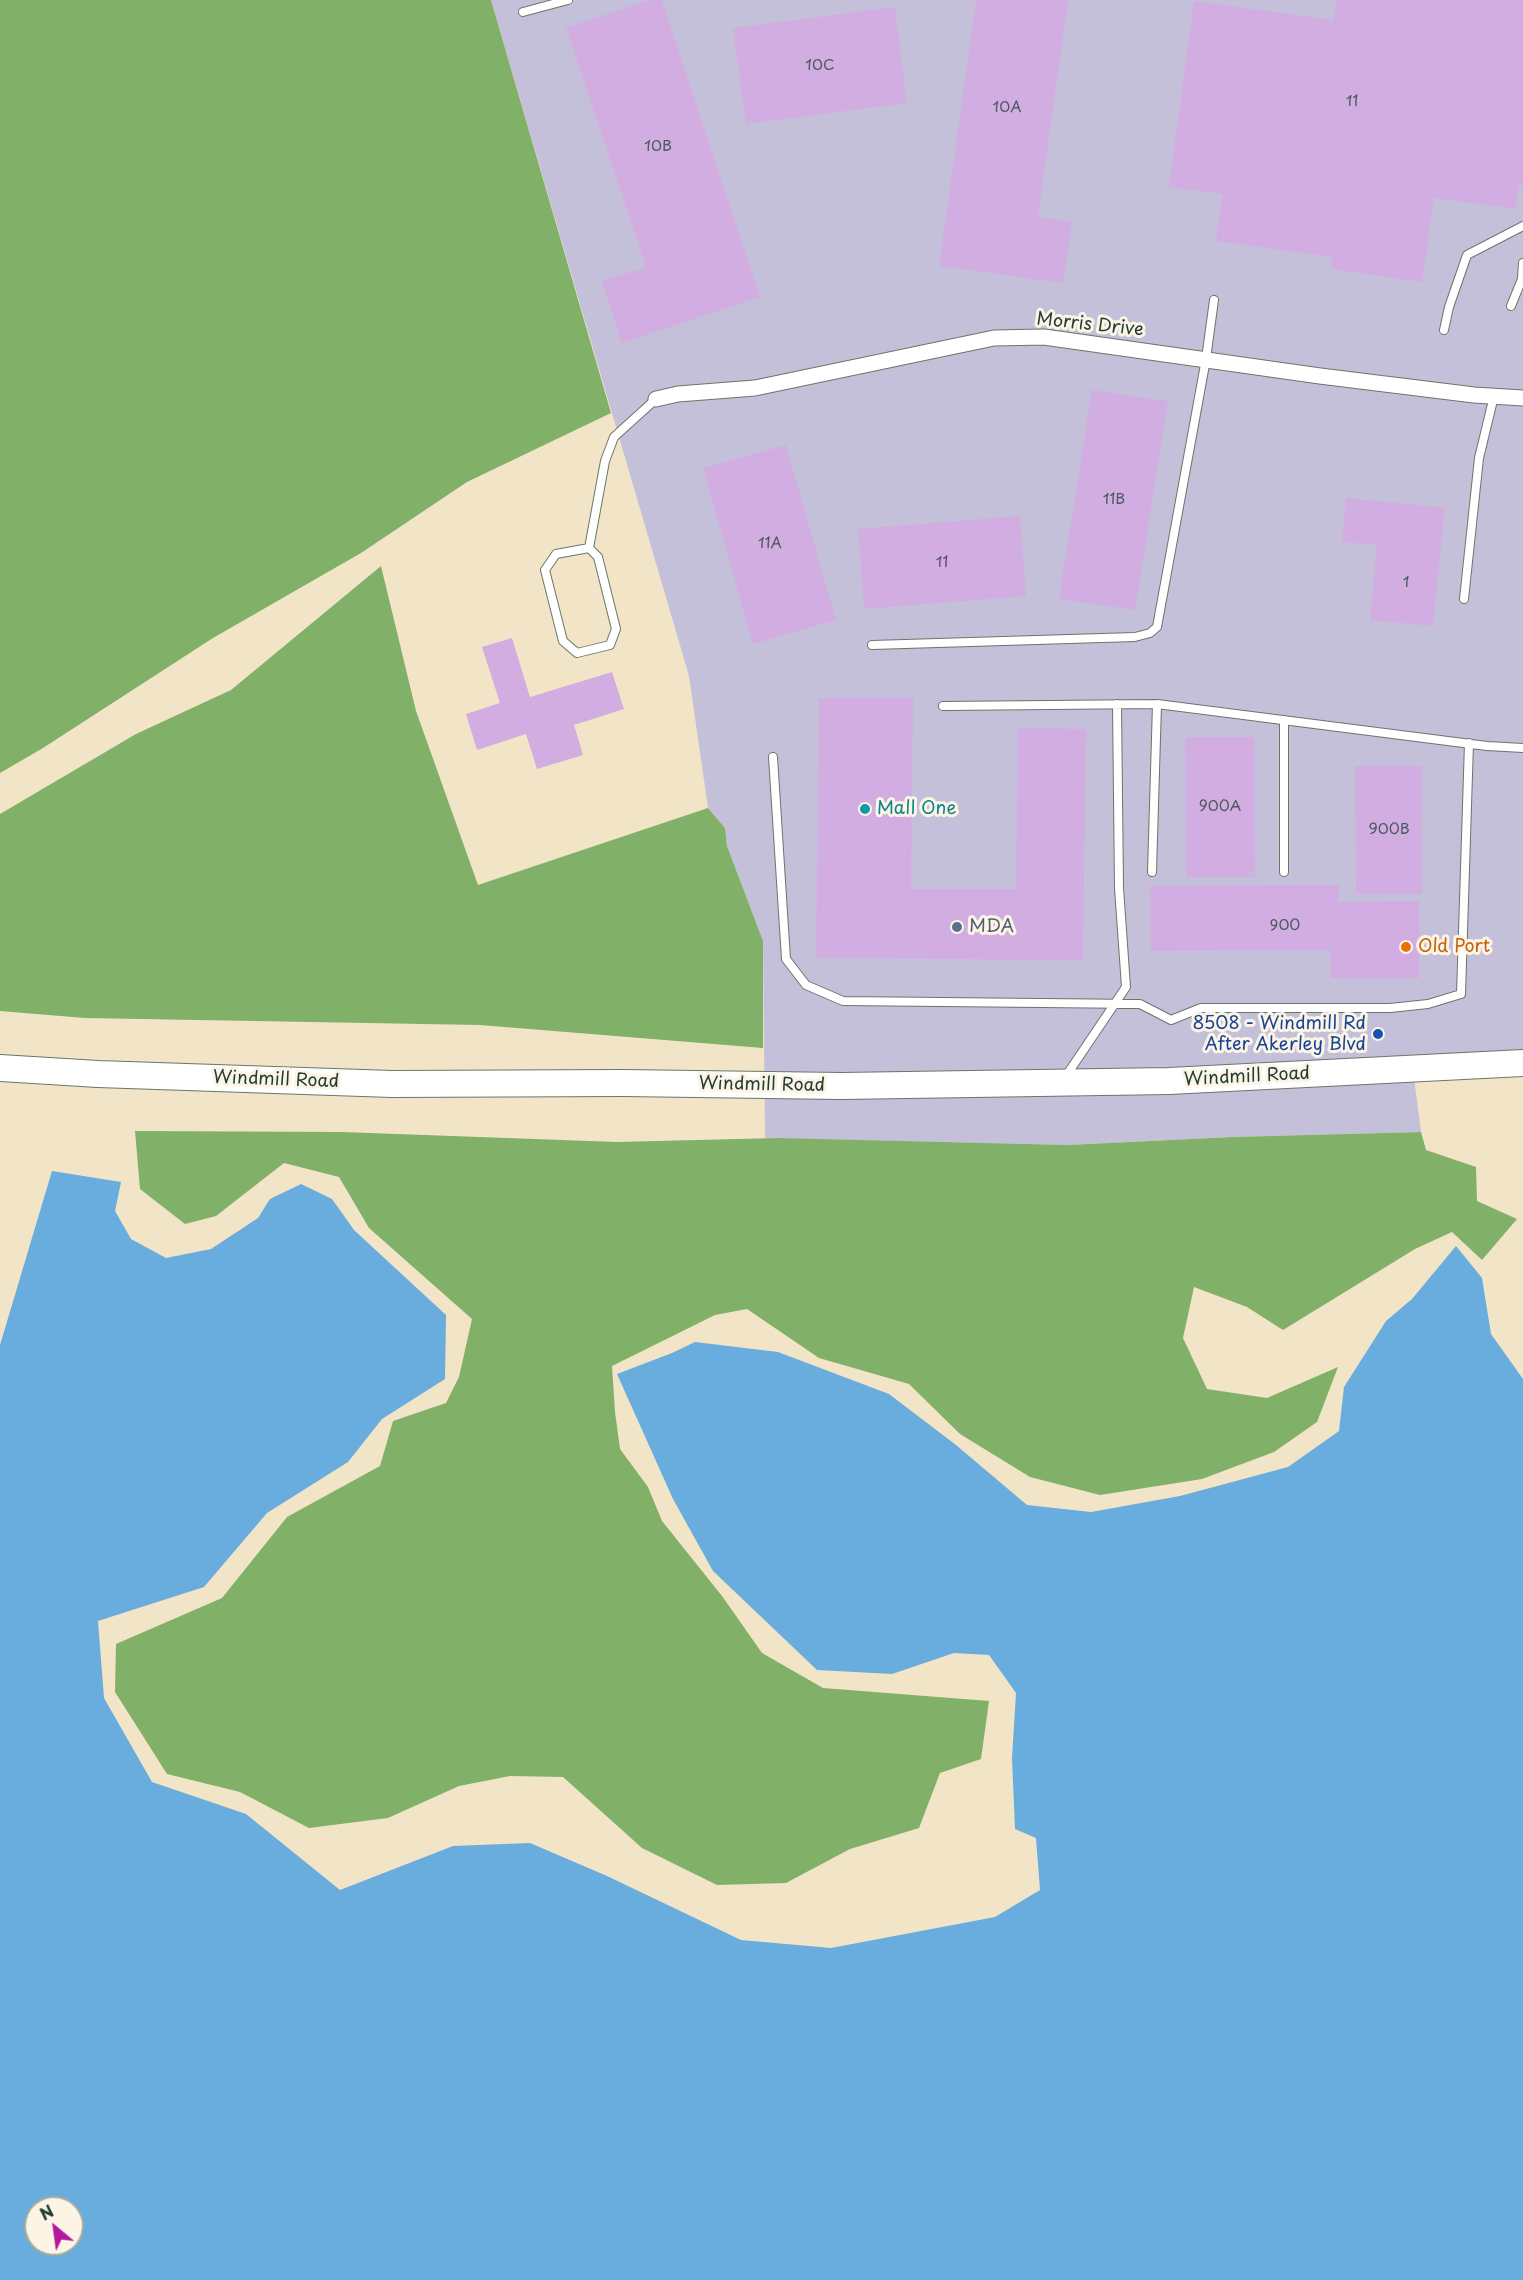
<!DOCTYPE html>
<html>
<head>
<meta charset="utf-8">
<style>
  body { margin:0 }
  #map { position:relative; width:1523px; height:2280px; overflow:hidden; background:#f2e4c7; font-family:"Playpen Sans",sans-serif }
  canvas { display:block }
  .north { position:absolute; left:24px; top:2196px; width:60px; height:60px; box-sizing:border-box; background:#fcf5e5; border:2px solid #a4ab9e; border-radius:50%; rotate:331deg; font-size:16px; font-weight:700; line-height:24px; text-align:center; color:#1f3d34 }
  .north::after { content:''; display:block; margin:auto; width:21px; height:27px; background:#b5179e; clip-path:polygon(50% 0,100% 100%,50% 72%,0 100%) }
</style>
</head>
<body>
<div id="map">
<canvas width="1523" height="2280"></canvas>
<div class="north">N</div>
</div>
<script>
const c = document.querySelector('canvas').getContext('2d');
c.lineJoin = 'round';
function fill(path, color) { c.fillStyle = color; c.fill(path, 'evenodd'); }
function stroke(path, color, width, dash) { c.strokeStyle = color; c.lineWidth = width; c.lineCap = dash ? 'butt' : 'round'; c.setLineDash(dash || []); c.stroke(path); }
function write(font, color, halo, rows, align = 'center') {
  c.font = font + ' "Playpen Sans",sans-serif'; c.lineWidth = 6; c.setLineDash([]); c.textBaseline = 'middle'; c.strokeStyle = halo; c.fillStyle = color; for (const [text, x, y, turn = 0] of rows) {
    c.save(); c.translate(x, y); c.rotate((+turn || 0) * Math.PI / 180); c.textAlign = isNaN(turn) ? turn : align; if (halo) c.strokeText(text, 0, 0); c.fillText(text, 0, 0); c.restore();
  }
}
fill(new Path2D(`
  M491,0H1523V1059L1413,1070L1421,1132L1233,1137L1068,1145L765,1138L763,941L727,846L725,828L708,808L689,676Z`), '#c5c0da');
fill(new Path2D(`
  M0,0H491L611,413L467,482L361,553L213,638L43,748L0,773Z
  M381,566L416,711L478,885L708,808L725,828L727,846L763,941V1048L480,1025L85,1018L0,1011V814L136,734L231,690Z
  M135,1131L342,1132L617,1142L778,1138L1068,1145L1233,1137L1421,1132L1426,1150L1476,1167L1477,1201L1517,1219L1482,1260L1452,1232L1415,1249L1283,1330L1247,1307L1194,1287L1183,1338L1207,1389L1267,1398L1338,1367L1317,1422L1274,1452L1202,1479L1100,1495L1030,1477L960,1434L909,1384L819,1358L747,1309L715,1315L612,1366L615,1412L620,1449L648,1487L662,1521L722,1596L762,1653L823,1688L989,1701L981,1759L940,1773L919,1828L850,1849L786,1883L717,1885L642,1848L563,1777L510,1776L459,1786L388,1818L309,1828L240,1792L167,1774L115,1692L116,1644L222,1598L287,1517L380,1466L393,1421L446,1403L459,1377L472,1319L369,1228L339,1177L284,1163L216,1216L185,1224L140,1189Z`), '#81b069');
fill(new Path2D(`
  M52,1171L121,1182L115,1211L131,1239L166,1258L211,1249L258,1218L270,1199L301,1184L332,1199L354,1230L446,1315L445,1379L382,1419L348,1462L267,1513L204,1587L98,1621L104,1698L152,1782L246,1814L340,1890L453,1846L530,1843L607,1876L741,1940L831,1948L995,1917L1040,1890L1036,1838L1015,1829L1012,1758L1016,1693L989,1655L954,1653L892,1674L817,1670L713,1571L673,1499L617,1374L672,1353L695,1342L778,1352L889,1394L956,1445L1027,1505L1091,1512L1180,1496L1288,1467L1339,1431L1344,1387L1386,1321L1412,1299L1456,1246L1482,1278L1491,1334L1523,1379V2280H0V1345ZM36,2208H72V2244H36Z`), '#69acde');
fill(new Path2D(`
  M650,0H662L760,297L622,343L602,281L646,267L566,28Z
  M976,0H1068L1038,217L1072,222L1063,283L939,266Z
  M1336,0H1523V185L1519,184L1516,209L1434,198L1422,282L1331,269L1332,257L1216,241L1222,194L1169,187L1194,1L1334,20Z
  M895,7L907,103L746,124L733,28Z
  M1092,390L1168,401L1135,610L1059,599Z
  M786,445L836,620L753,644L703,468Z
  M1346,498L1445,508L1433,626L1370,620L1377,545L1342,542Z
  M1020,516L1026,596L864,609L858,529Z
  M512,638L530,697L612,672L624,709L574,725L583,755L537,769L526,734L477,750L466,714L500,703L482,647Z
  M819,698H913L911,889H1016L1018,728L1086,729L1083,960L816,958Z
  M1185,737H1254L1255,877H1186Z
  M1355,766H1422V894H1356Z
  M1339,885V902L1419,901V978H1331L1330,950L1151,951L1150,886Z`), '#d2ade1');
const service = new Path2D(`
  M523,12L568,0
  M1511,306L1522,279L1523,263
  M1444,330L1449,307L1467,255L1523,226
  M589,548L556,554L545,570L563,641L577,653L610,645L616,629L598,557L589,548L605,461L614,437L656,399
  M1464,599L1479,458L1494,396
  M872,645L1135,637L1150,633L1157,627L1206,359L1214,300
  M943,706L1157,704L1487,746L1523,748
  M1284,720V872
  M773,757L786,959L806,985L843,1001L1140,1004L1171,1020L1201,1008H1390L1428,1004L1461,994L1469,743
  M1152,872L1157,704
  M1066,1076L1126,987L1119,888L1117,704`);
const minor = new Path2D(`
  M656,399L678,394L755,388L994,338L1044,337L1320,376L1474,395L1523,398`);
const primary = new Path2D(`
  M0,1068L98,1074L392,1084L623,1083L841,1086L1169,1081L1523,1063`);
stroke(service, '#697767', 10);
stroke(minor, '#697767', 17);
stroke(primary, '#697767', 28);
stroke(service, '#fff', 8);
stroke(minor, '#fff', 15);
stroke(primary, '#fff', 26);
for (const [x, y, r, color] of [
  [865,809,6,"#0f9aa8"],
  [957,927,6,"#5c6f8a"],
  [1406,947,6,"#e8710a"],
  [1378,1034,6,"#1a4fb4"]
]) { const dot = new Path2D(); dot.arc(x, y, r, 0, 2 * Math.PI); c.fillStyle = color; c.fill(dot); stroke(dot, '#fcf5e5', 2); }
write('15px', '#4c595f', null, [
  ["10C",820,66],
  ["11",1352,102],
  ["10A",1007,108],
  ["10B",658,147],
  ["11B",1114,500],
  ["11A",770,544],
  ["11",942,563],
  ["1",1406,583],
  ["900A",1220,807],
  ["900B",1389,830],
  ["900",1285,926]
]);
write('18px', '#1f3d34', '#fcf5e5', [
  ["Morris Drive",1090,325,6],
  ["Windmill Road",1247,1077,-3],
  ["Windmill Road",276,1080,2],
  ["Windmill Road",762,1085,1]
]);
write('18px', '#0d838f', '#fcf5e5', [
  ["Mall One",877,809]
], 'left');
write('18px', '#4e5e75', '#fcf5e5', [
  ["MDA",969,927]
], 'left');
write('18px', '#c56008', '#fcf5e5', [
  ["Old Port",1418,947]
], 'left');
write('18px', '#164399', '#fcf5e5', [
  ["8508 - Windmill Rd",1366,1024],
  ["After Akerley Blvd",1366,1045]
], 'right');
</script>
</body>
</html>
